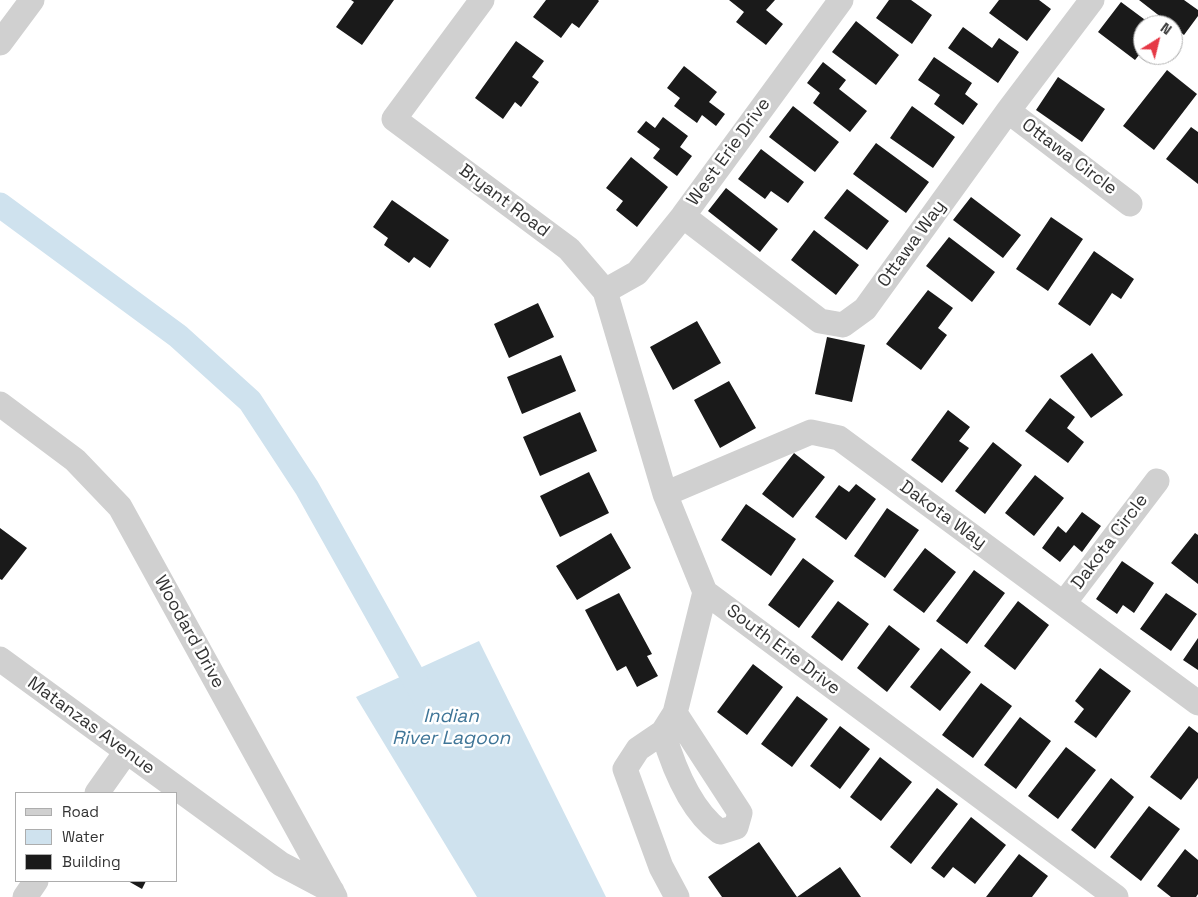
<!DOCTYPE html>
<html>
<head>
<meta charset="utf-8">
<style>
  body { margin:0 }
  #map { position:relative; width:1198px; height:897px; overflow:hidden; background:#fff; font-family:"Space Grotesk",sans-serif }
  canvas { display:block }
  .legend { position:absolute; left:15px; top:792px; width:162px; height:90px; box-sizing:border-box; background:#fff; border:1px solid #adadad; margin:0; padding:6px 9px; list-style:none; font-size:15px; color:#333 }
  .legend li { display:flex; align-items:center; gap:10px; height:25px }
  .legend b { width:25px; border:1px solid #adadad }
  .north { position:absolute; left:1133px; top:15px; width:50px; height:50px; box-sizing:border-box; background:#fff; border:1px solid #adadad; border-radius:50%; rotate:36deg; font-size:14px; font-weight:700; line-height:20px; text-align:center; color:#333 }
  .north::after { content:''; display:block; margin:auto; width:18px; height:22px; background:#e63946; clip-path:polygon(50% 0,100% 100%,50% 72%,0 100%) }
</style>
</head>
<body>
<div id="map">
<canvas width="1198" height="897"></canvas>
<ul class="legend">
<li><b style="height:6px;background:#d0d0d0"></b>Road</li>
<li><b style="height:14px;background:#cfe2ee"></b>Water</li>
<li><b style="height:14px;background:#1a1a1a"></b>Building</li>
</ul>
<div class="north">N</div>
</div>
<script>
const c = document.querySelector('canvas').getContext('2d');
c.lineJoin = 'round';
function fill(path, color) { c.fillStyle = color; c.fill(path, 'evenodd'); }
function stroke(path, color, width, dash) { c.strokeStyle = color; c.lineWidth = width; c.lineCap = dash ? 'butt' : 'round'; c.setLineDash(dash || []); c.stroke(path); }
function write(font, color, halo, rows, align = 'center') {
  c.font = font + ' "Space Grotesk",sans-serif'; c.lineWidth = 5; c.setLineDash([]); c.textBaseline = 'middle'; c.strokeStyle = halo; c.fillStyle = color; for (const [text, x, y, turn = 0] of rows) {
    c.save(); c.translate(x, y); c.rotate((+turn || 0) * Math.PI / 180); c.textAlign = isNaN(turn) ? turn : align; if (halo) c.strokeText(text, 0, 0); c.fillText(text, 0, 0); c.restore();
  }
}
fill(new Path2D(`
  M479,641L606,897H477L356,697Z`), '#cfe2ee');
stroke(new Path2D(`
  M0,205L178,336L250,401L307,488L427,702`), '#cfe2ee', 25);
fill(new Path2D(`
  M351,0H394L362,45L336,27L354,2Z
  M546,0H598L599,1L579,28L572,23L561,38L533,17Z
  M729,0H775L766,10L783,24L766,45L736,22L744,12Z
  M889,0H911L932,15L912,44L876,18Z
  M999,0H1039L1051,9L1027,41L989,13Z
  M1139,0H1184L1198,10V16L1184,35Z
  M1121,2L1152,25H1143V50L1135,60L1098,32Z
  M856,21L899,55L876,85L832,52Z
  M963,27L992,48L999,38L1019,52L998,83L948,48Z
  M516,41L544,61L532,77L539,82L521,107L515,102L503,119L475,98Z
  M934,57L972,83L965,94L978,104L963,125L934,104L940,95L918,80Z
  M823,62L846,80L839,89L867,111L850,132L813,103L820,93L807,83Z
  M684,66L717,92L709,102L725,114L716,126L702,115L697,123L674,106L680,98L667,88Z
  M1167,70L1197,94L1154,150L1123,126Z
  M1058,77L1105,109L1082,142L1036,110Z
  M793,106L839,142L815,172L769,137Z
  M912,106L955,137L933,168L890,138Z
  M663,117L688,136L680,147L692,156L677,176L653,158L660,149L637,132L646,121L655,128Z
  M1191,127L1198,132V184L1166,159Z
  M876,143L929,182L906,213L853,174Z
  M761,149L804,182L788,203L771,191L765,199L738,179Z
  M631,157L668,187L637,227L616,210L623,201L606,188Z
  M726,188L778,229L760,252L708,211Z
  M847,189L889,221L867,250L824,218Z
  M971,197L1021,235L1003,258L953,220Z
  M392,200L449,240L430,268L414,257L409,263L384,245L388,238L373,227Z
  M1051,217L1083,239L1048,291L1016,269Z
  M814,230L859,265L836,295L791,260Z
  M949,237L995,272L972,302L926,266Z
  M1094,251L1134,279L1121,299L1112,293L1090,326L1058,304Z
  M928,290L953,308L938,328L947,335L921,370L886,344Z
  M538,303L554,337L509,358L494,324Z
  M697,321L721,363L673,390L650,347Z
  M827,337L865,345L852,402L815,394Z
  M1092,353L1123,395L1091,418L1060,376Z
  M561,355L576,391L522,414L507,377Z
  M729,381L756,428L720,448L694,400Z
  M1050,398L1075,417L1067,428L1084,442L1068,463L1025,431Z
  M948,410L970,427L959,441L969,448L942,483L911,460Z
  M580,412L597,451L540,476L523,437Z
  M993,442L1022,465L985,514L955,491Z
  M794,453L825,477L793,518L762,494Z
  M589,472L609,513L560,537L540,496Z
  M1035,475L1064,498L1034,536L1005,513Z
  M856,484L876,499L846,540L815,517L839,485L849,492Z
  M746,504L796,539L771,576L721,540Z
  M887,508L919,530L885,578L854,556Z
  M1082,512L1101,526L1082,552L1074,545L1060,562L1042,548L1058,526L1066,533Z
  M0,528L27,548L2,580L0,579Z
  M611,533L631,568L577,600L556,566Z
  M1195,533L1198,535V584L1171,563Z
  M925,548L956,572L924,613L893,590Z
  M803,558L834,581L799,628L768,605Z
  M1122,561L1154,583L1134,613L1123,605L1117,614L1096,599Z
  M974,570L1005,593L967,644L936,621Z
  M619,593L652,654L647,656L658,676L637,687L626,666L617,671L585,610Z
  M1166,593L1197,614L1171,651L1140,629Z
  M838,601L869,624L842,661L811,637Z
  M1018,601L1049,625L1015,670L984,646Z
  M889,625L920,649L887,692L857,668Z
  M1198,638V670L1183,660Z
  M941,648L971,672L940,711L910,687Z
  M753,664L783,687L747,735L717,712Z
  M1100,668L1131,691L1096,738L1074,722L1084,709L1075,701Z
  M981,683L1012,706L973,758L942,735Z
  M797,696L828,719L792,767L761,744Z
  M1020,717L1051,741L1016,789L984,765Z
  M840,726L870,749L840,789L810,766Z
  M1189,726L1198,733V778L1181,800L1150,777Z
  M1066,747L1096,770L1058,819L1028,796Z
  M880,757L912,782L881,821L850,797Z
  M1111,778L1134,797L1095,849L1071,830Z
  M937,788L958,804L911,864L890,847Z
  M1149,806L1180,829L1141,881L1110,857Z
  M971,817L1006,845L975,884L953,867L944,878L931,868Z
  M759,842L797,897L840,867L861,897H722L708,877Z
  M1185,849L1198,860V894L1196,897H1171L1157,886Z
  M1019,854L1048,876L1032,897H986Z
  M128,881H146L142,889Z`), '#1a1a1a');
stroke(new Path2D(`
  M482,0L394,119L569,249L605,291L665,494L705,592L1116,897
  M0,43L32,0
  M1008,111L1130,204
  M683,216L820,321L843,325L865,309L1008,111L1092,0
  M605,291L637,273L683,216L841,0
  M0,404L75,460L120,507L335,897
  M665,494L811,432L839,438L1198,703
  M1064,603L1157,481
  M0,659L281,864L332,891
  M675,713L740,813L736,827L720,832C691,811 673,766 663,732L675,713L705,592
  M663,732L638,749L625,769L661,867L677,897
  M97,793L126,752
  M25,897L36,881`), '#d0d0d0', 25);
write('18px', '#333', '#fff', [
  ["West Erie Drive",729,152,-54],
  ["Ottawa Circle",1069,157,37],
  ["Bryant Road",504,201,37],
  ["Ottawa Way",912,244,-54],
  ["Dakota Way",943,515,36],
  ["Dakota Circle",1110,542,-53],
  ["Woodard Drive",189,632,61],
  ["South Erie Drive",783,650,37],
  ["Matanzas Avenue",91,726,36]
]);
write('italic 19px', '#3f7597', '#fff', [
  ["Indian",451,717],
  ["River Lagoon",451,739]
]);
</script>
</body>
</html>
